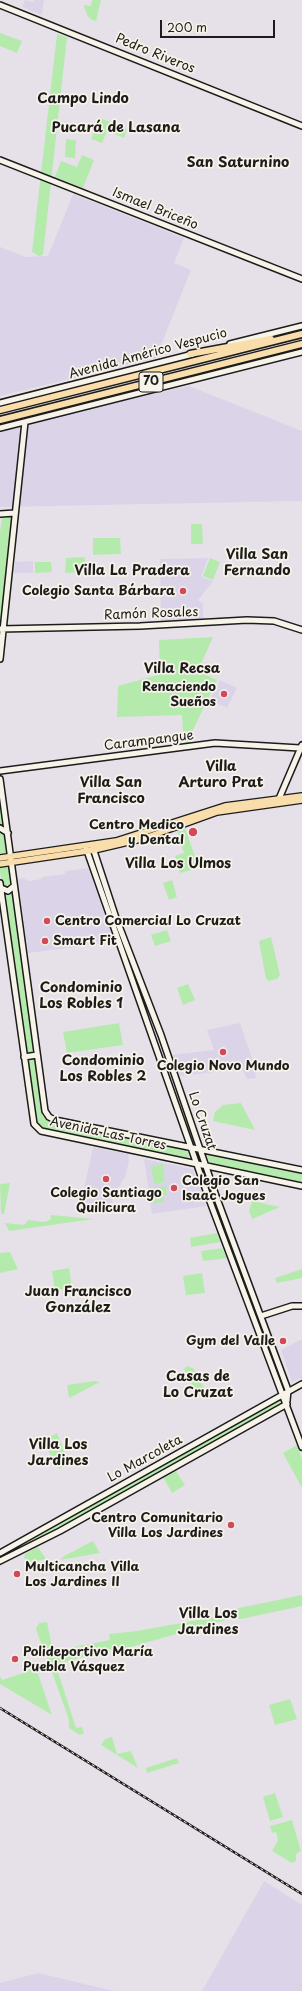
<!DOCTYPE html>
<html>
<head>
<meta charset="utf-8">
<style>
  body { margin:0 }
  #map { position:relative; width:302px; height:1991px; overflow:hidden; background:#e6e1e8; font-family:"Playpen Sans",sans-serif }
  canvas { display:block }
  .scale { position:absolute; left:160px; top:20px; width:115px; height:18px; box-sizing:border-box; border:2px solid #1c1c1c; border-top:0; padding-left:5px; font-size:12px; line-height:14px; white-space:nowrap; color:#1c1c1c; -webkit-text-stroke:3px #f7f3e8; paint-order:stroke }
</style>
</head>
<body>
<div id="map">
<canvas width="302" height="1991"></canvas>
<div class="scale">200 m</div>
</div>
<script>
const c = document.querySelector('canvas').getContext('2d');
c.lineJoin = 'round';
function fill(path, color) { c.fillStyle = color; c.fill(path, 'evenodd'); }
function stroke(path, color, width, dash) { c.strokeStyle = color; c.lineWidth = width; c.lineCap = dash ? 'butt' : 'round'; c.setLineDash(dash || []); c.stroke(path); }
function write(font, color, halo, rows, align = 'center') {
  c.font = font + ' "Playpen Sans",sans-serif'; c.lineWidth = 3.5; c.setLineDash([]); c.textBaseline = 'middle'; c.strokeStyle = halo; c.fillStyle = color; for (const [text, x, y, turn = 0] of rows) {
    c.save(); c.translate(x, y); c.rotate((+turn || 0) * Math.PI / 180); c.textAlign = isNaN(turn) ? turn : align; if (halo) c.strokeText(text, 0, 0); c.fillText(text, 0, 0); c.restore();
  }
}
fill(new Path2D(`
  M25,0L34,2V0H44L42,15L22,7Z
  M73,194L184,238L174,263L191,270L156,358L0,396V247L26,257L48,256Z
  M189,386L302,431V501L0,507V431L106,404Z
  M208,558L201,577L213,581L198,600L203,604V619L161,621L160,559Z
  M33,561V573H14L15,562Z
  M220,680L237,688L227,708L210,700Z
  M88,868L115,942L28,953L18,879L23,878L29,881L41,879L42,877L65,874V871Z
  M240,1023L253,1061L256,1078L247,1079L242,1069L180,1076L172,1055L214,1050L207,1030Z
  M93,1147L128,1154L129,1161L125,1177L114,1195L110,1209L81,1203Z
  M144,1159L193,1169L206,1206L152,1214Z
  M302,1339V1378L292,1382L281,1350Z
  M264,1881L302,1905V1991H202Z
  M38,1973L114,1991H115H0V1983Z`), '#dbd4e8');
fill(new Path2D(`
  M92,0H101L96,21C88,20 86,13 84,5L91,6Z
  M0,33L22,41L17,53L0,46Z
  M57,34L67,37L43,255L39,256L32,252Z
  M100,118L127,129L124,138L107,131L102,143L91,139Z
  M66,139L76,140L75,158L65,157Z
  M82,155L94,160L83,188L55,177L61,161L77,167Z
  M2,517H12L0,626V532Z
  M191,524H202L203,544H191Z
  M93,538H120L121,554L93,555Z
  M85,557L84,572L65,573L66,558Z
  M210,558L220,562L213,580L203,576Z
  M35,562H51L52,572L35,573Z
  M213,637L198,671L217,680L190,736L191,744L184,746L182,715L117,717L118,686L158,675L160,671L159,640Z
  M0,800L43,1117L52,1122L187,1150L190,1160L43,1129L36,1124L0,872Z
  M185,828L199,868L180,873L175,856L184,853L177,830Z
  M172,880L177,897L169,900L163,883Z
  M167,930L171,941L155,946L151,935Z
  M271,937L280,975L277,979L269,981L266,979L259,941Z
  M188,984L195,1000L183,1005L177,988Z
  M119,1023L123,1045L67,1053L63,1032Z
  M241,1103L255,1130L213,1121L215,1112L223,1105Z
  M206,1152L302,1172V1183L210,1164Z
  M163,1164L165,1182L154,1184L151,1166Z
  M10,1183L4,1214H1L0,1184Z
  M166,1186L167,1195L158,1196L164,1197V1202L153,1203L152,1188Z
  M252,1201L280,1207L252,1219L249,1211Z
  M51,1215L94,1219L9,1231L5,1223L24,1225L28,1220L44,1222L50,1220Z
  M217,1233L221,1242L191,1247L190,1238Z
  M222,1248L227,1258L203,1261L201,1251Z
  M10,1252L18,1269L0,1273V1253Z
  M69,1268L72,1288L55,1290L52,1271Z
  M302,1269V1278L277,1283L275,1278Z
  M202,1273L205,1293L186,1295L183,1276Z
  M187,1366L193,1368L204,1388V1395H198L184,1369Z
  M95,1381L100,1382L69,1398L67,1385Z
  M280,1398L281,1403L20,1550L16,1546Z
  M57,1433L69,1463L59,1469L42,1441Z
  M297,1445L302,1459V1488L283,1453Z
  M176,1471L185,1485L172,1493L163,1477Z
  M93,1541L100,1553L60,1560L64,1556Z
  M38,1547L46,1559L31,1562L24,1558L25,1554Z
  M302,1595V1606L241,1619L233,1618L113,1652L111,1649L58,1664L57,1669L76,1728L82,1727L84,1733L80,1735L69,1728V1720L46,1655L49,1652L110,1640L109,1634L137,1631L220,1616L239,1608Z
  M47,1622L52,1647L44,1652L36,1629L39,1623Z
  M34,1662L52,1715L0,1684V1676L2,1680L29,1671L27,1665Z
  M290,1699L297,1719L275,1725L269,1705Z
  M112,1737L117,1754L131,1751L138,1768L101,1745L105,1739Z
  M177,1758L179,1763L147,1773L146,1768Z
  M275,1793L283,1817L270,1821L263,1797Z
  M292,1820L301,1851L296,1854V1861L292,1863L272,1851L278,1840L276,1832L272,1833L270,1826Z`), '#b4ebad');
const secondary = new Path2D(`
  M0,5L302,126
  M0,160L302,279
  M230,344L302,326
  M0,403L193,354
  M0,428L302,352
  M0,514L15,513
  M0,629L140,626L247,620L274,621L302,630
  M0,659L25,422
  M0,771L215,743L300,748
  M0,779L45,1111L49,1117L55,1120L302,1170
  M278,801L302,745
  M0,828L8,833
  M86,848L209,1199L302,1447
  M93,848L116,918L161,1035L216,1196L288,1390L287,1401
  M0,883L34,1124L41,1131L302,1186
  M1,888L8,891L14,886
  M24,1057L37,1055
  M261,1316L292,1306H302
  M0,1553L302,1384
  M0,1561L60,1531L287,1404`);
const primary = new Path2D(`
  M0,858L116,841L225,806L302,796
  M0,864L94,850L145,838L217,812L302,800`);
const highway = new Path2D(`
  M190,354L271,339
  M0,410L302,334
  M0,420L302,344`);
stroke(secondary, '#1c1c1c', 8);
stroke(primary, '#1c1c1c', 8);
stroke(highway, '#1c1c1c', 9);
stroke(secondary, '#f7f3e8', 5);
stroke(primary, '#f9ddab', 5.5);
stroke(highway, '#f9ddab', 6);
const rail = new Path2D(`
  M0,1708L302,1894`);
stroke(rail, '#1c1c1c', 2.5);
stroke(rail, '#f7f3e8', 1, [3]);
for (const [x, y, r, color] of [
  [183,591,4,"#d1495b"],
  [224,694,4,"#d1495b"],
  [193,832,5,"#d1495b"],
  [47,921,4,"#d1495b"],
  [45,941,4,"#d1495b"],
  [223,1052,4,"#d1495b"],
  [106,1179,4,"#d1495b"],
  [174,1188,4,"#d1495b"],
  [283,1341,4,"#d1495b"],
  [231,1525,4,"#d1495b"],
  [17,1574,4,"#d1495b"],
  [15,1659,4,"#d1495b"]
]) { const dot = new Path2D(); dot.arc(x, y, r, 0, 2 * Math.PI); c.fillStyle = color; c.fill(dot); stroke(dot, '#f7f3e8', 1.5); }
for (const [x, y, w] of [
  [151,382,24]
]) { const box = new Path2D(); box.roundRect(x - w / 2, y - 10, w, 20, 3); c.fillStyle = '#f7f3e8'; c.fill(box); stroke(box, '#1c1c1c', 1); }
write('bold 12px', '#1c1c1c', null, [
  ["70",151,382]
]);
write('13px', '#1c1c1c', '#f7f3e8', [
  ["Pedro Riveros",155,54,22],
  ["Ismael Briceño",155,209,22],
  ["Avenida Américo Vespucio",148,354,-15],
  ["Ramón Rosales",151,614,-2],
  ["Carampangue",149,741,-7],
  ["Lo Cruzat",202,1121,71],
  ["Avenida Las Torres",108,1134,12],
  ["Lo Marcoleta",145,1459,-29]
]);
write('bold 13px', '#1c1c1c', '#f7f3e8', [
  ["Colegio Santa Bárbara",175,591],
  ["Renaciendo",216,687],
  ["Sueños",216,702],
  ["Centro Medico",184,825],
  ["y Dental",184,840],
  ["Centro Comercial Lo Cruzat",55,921,"left"],
  ["Smart Fit",53,941,"left"],
  ["Colegio Novo Mundo",223,1066,"center"],
  ["Colegio San",182,1181,"left"],
  ["Isaac Jogues",182,1196,"left"],
  ["Colegio Santiago",106,1193,"center"],
  ["Quilicura",106,1208,"center"],
  ["Gym del Valle",275,1341],
  ["Centro Comunitario",223,1518],
  ["Villa Los Jardines",223,1533],
  ["Multicancha Villa",25,1567,"left"],
  ["Los Jardines II",25,1582,"left"],
  ["Polideportivo María",23,1652,"left"],
  ["Puebla Vásquez",23,1667,"left"]
], 'right');
write('bold 14px', '#1c1c1c', '#f7f3e8', [
  ["Campo Lindo",83,99],
  ["Pucará de Lasana",116,128],
  ["San Saturnino",238,163],
  ["Villa San",257,555],
  ["Fernando",257,571],
  ["Villa La Pradera",132,571],
  ["Villa Recsa",182,669],
  ["Villa",221,767],
  ["Arturo Prat",221,783],
  ["Villa San",111,783],
  ["Francisco",111,799],
  ["Villa Los Ulmos",178,864],
  ["Condominio",81,988],
  ["Los Robles 1",81,1004],
  ["Condominio",103,1061],
  ["Los Robles 2",103,1077],
  ["Juan Francisco",78,1292],
  ["González",78,1308],
  ["Casas de",198,1377],
  ["Lo Cruzat",198,1393],
  ["Villa Los",58,1445],
  ["Jardines",58,1461],
  ["Villa Los",208,1614],
  ["Jardines",208,1630]
]);
</script>
</body>
</html>
